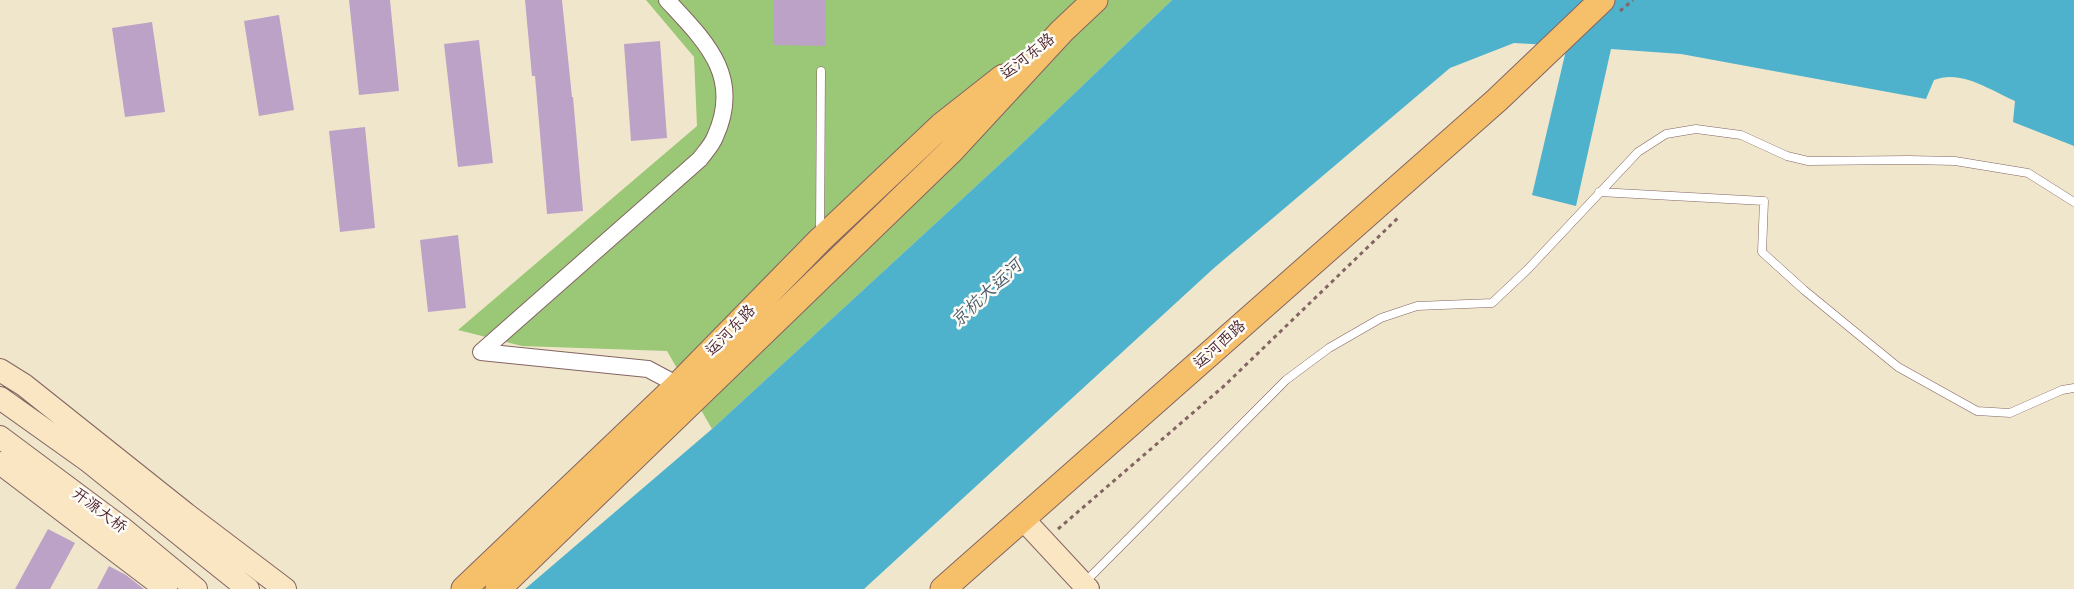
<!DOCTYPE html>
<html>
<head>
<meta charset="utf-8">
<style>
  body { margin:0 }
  canvas { display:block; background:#f0e6cb }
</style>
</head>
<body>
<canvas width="2074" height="589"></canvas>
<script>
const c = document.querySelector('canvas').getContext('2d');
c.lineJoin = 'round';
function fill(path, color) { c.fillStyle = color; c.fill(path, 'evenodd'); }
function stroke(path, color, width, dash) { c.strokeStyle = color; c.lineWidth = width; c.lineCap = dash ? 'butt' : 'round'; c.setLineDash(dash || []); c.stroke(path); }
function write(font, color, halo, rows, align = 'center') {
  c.font = font + ' "Balsamiq Sans","LXGW WenKai TC",sans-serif'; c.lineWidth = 5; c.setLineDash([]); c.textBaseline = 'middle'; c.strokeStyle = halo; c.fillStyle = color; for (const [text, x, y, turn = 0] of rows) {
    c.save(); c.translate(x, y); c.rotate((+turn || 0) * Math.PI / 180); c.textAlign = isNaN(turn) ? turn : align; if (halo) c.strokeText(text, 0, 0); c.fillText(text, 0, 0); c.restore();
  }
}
fill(new Path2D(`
  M646,0H1172L1012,153L712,429L667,351L522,346L458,330L697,126L694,57Z`), '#9ac876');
fill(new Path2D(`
  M1172,0H2074V146L2013,122L2015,101C1990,90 1961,69 1934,80L1926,99L1681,54L1611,49L1576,206L1532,195L1567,46L1514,43L1450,68L1214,268L864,589H525L712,429L1012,153Z`), '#4eb2cd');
fill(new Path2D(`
  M349,0H390L399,91L359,95Z
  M525,0H562L572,97H573L583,211L547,214L535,76H532Z
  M774,0H826L825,46L773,45Z
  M279,15L294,110L259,116L244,21Z
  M152,22L165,112L125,117L112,28Z
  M479,40L493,163L458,167L444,44Z
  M660,41L667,138L631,141L624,44Z
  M365,127L375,228L340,232L329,131Z
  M458,235L466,308L428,312L420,240Z
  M48,529L75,543L50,589H15Z
  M109,566L126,575L144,589H97Z`), '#bda2c7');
const lane = new Path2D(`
  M1599,192L1764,201L1762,252L1804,290L1898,367L1977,411L2010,413L2062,390L2074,388
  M820,232L821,71
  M1084,583L1286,380L1329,348L1381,318L1417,306L1492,303L1528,269L1638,152L1666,134L1696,129L1741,135L1787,156L1808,161L1909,160L1955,161L2028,173L2074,202`);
const street = new Path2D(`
  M667,0C705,41 743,76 715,137C712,145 705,152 700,159L481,352L648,369L678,385`);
const secondary = new Path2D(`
  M0,370L24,385L186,514L285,589
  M0,398L87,460L248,589
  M0,437L122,528L196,589
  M0,463L166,589
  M1023,519L1088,589`);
const primary = new Path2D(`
  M464,589L678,385L820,240L942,125L1003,77
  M498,589L951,151L1062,31L1095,0
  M943,589L1497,100L1602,0`);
stroke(lane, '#846563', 9);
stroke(street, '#846563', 18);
stroke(secondary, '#846563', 24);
stroke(primary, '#846563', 27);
stroke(new Path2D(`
  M1620,11L1633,0
  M1058,529L1224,386L1400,216`), '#846563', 3, [4, 4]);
stroke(lane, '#fff', 8);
stroke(street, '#fff', 16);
stroke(secondary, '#fbe6c4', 22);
stroke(primary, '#f6c06b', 25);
write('16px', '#4a1f2b', '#fdfcf7', [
  ["运河东路",1028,57,-38],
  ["运河东路",731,331,-46],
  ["运河西路",1220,345,-42],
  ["开源大桥",99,511,37]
]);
write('italic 18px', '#4c5a6c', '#fdfcf7', [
  ["京杭大运河",987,294,-43]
]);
</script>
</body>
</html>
